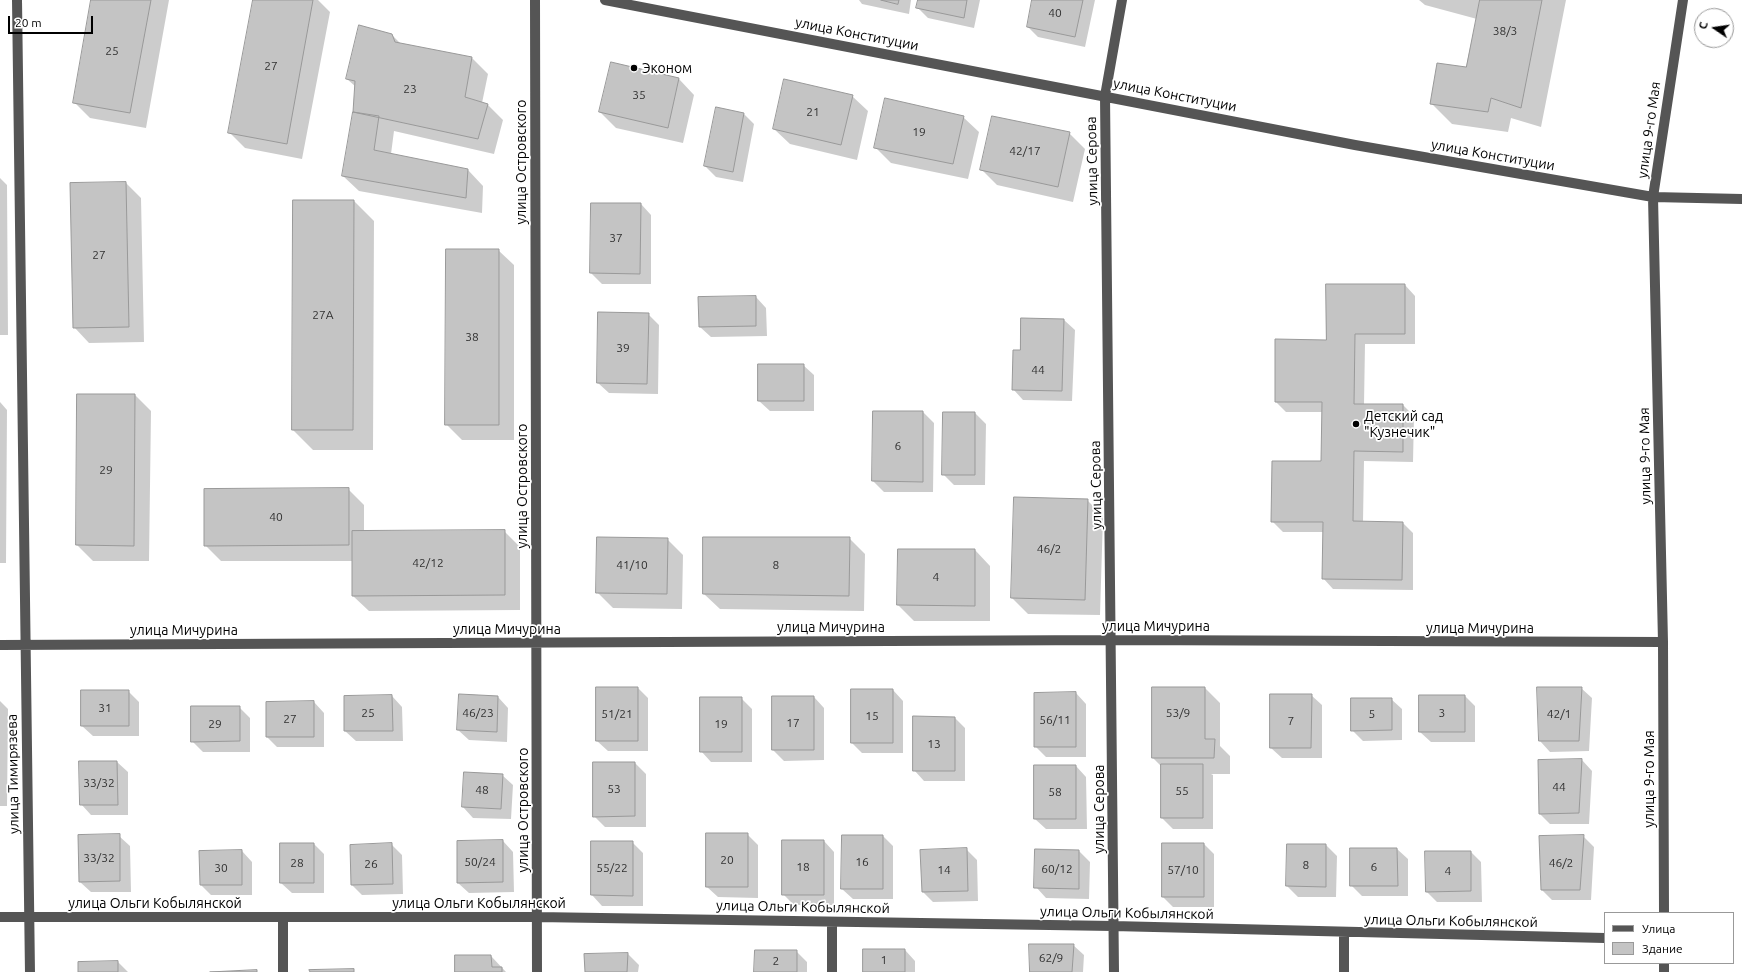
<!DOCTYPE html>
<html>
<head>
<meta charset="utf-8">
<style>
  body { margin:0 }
  #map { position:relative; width:1742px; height:972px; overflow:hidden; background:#fff; font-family:Ubuntu,sans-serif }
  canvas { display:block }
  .legend { position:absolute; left:1604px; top:912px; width:130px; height:52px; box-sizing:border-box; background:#fff; border:1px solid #999; margin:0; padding:5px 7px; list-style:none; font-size:12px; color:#000 }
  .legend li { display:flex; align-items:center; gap:8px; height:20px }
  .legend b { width:20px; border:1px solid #999 }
  .north { position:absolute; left:1694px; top:8px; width:40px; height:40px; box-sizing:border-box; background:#fff; border:1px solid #999; border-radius:50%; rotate:283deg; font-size:11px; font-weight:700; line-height:16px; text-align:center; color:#000 }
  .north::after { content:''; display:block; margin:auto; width:14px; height:18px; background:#000; clip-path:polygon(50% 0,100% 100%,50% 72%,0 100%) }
  .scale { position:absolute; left:8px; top:16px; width:85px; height:18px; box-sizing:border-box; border:2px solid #000; border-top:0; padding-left:5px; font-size:12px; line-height:14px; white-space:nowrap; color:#000; -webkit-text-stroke:3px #fff; paint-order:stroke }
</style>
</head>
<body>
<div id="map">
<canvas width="1742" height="972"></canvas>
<ul class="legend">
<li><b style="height:5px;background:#555"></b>Улица</li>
<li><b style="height:11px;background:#c4c4c4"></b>Здание</li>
</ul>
<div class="north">С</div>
<div class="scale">20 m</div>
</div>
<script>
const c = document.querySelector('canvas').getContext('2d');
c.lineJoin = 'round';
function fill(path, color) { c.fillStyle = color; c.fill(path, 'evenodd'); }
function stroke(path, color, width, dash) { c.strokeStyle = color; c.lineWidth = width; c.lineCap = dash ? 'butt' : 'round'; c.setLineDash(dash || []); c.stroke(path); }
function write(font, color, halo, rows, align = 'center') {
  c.font = font + ' Ubuntu,sans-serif'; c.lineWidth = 3.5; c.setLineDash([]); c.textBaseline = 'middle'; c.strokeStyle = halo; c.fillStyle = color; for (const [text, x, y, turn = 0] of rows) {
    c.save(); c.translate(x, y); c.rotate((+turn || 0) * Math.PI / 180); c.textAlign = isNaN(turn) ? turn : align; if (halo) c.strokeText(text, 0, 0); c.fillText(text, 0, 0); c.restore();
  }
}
fill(new Path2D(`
  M92,0H169L146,128L90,118L74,102Z
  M254,0H318L330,12L302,159L245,148L229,132Z
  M859,0H911L909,14L862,4Z
  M919,0H980L974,28L928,18L917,7Z
  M1033,0H1095L1085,47L1038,37L1028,27Z
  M1419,0H1566L1541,127L1511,118L1508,132L1452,124L1431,103L1467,68L1477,19L1425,5Z
  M392,35L402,45L472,58L488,74L482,103L488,105L503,120L494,154L394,131L391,154L468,170L483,186L482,213L359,191L343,176L354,112L356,87L347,79Z
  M611,64L679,79L694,95L683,143L616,128L600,112Z
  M852,96L868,111L857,160L790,144L774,129Z
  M744,114L754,124L743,182L716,177L705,166Z
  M963,117L979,132L968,179L891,163L875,147Z
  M1069,133L1085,149L1073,202L997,185L981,169Z
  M0,178L7,185L8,335H0Z
  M126,183L141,198L144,342L89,343L74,327Z
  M294,201H354L374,221L373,450H313L293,430Z
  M641,204L651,215V284H602L591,273Z
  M498,250L514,265V440H462L446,424Z
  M1405,285L1415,296V344H1365L1364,405H1403L1414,416L1413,462L1364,461L1363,522L1403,523L1413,533V590L1333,589L1323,578V532H1283L1272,521L1322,462L1323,412H1286L1276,402L1327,341Z
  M756,297L766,308L767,336L711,337L700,327Z
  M648,314L659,325L658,394L609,393L598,383Z
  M1022,319L1064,320L1075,330L1072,401L1023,400L1013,389L1021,351Z
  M803,365L814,375V411H770L759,401Z
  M78,395H135L151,411L149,561H93L77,545Z
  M0,402L7,410L6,563H0Z
  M923,412L934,423L933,492H884L873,481Z
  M975,413L986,424L985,485H954L943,474Z
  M348,489L364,505V532L504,531L520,547V610L369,611L353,596V561H221L205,545Z
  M1015,498L1087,500L1103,516L1100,615L1028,614L1012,598Z
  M849,538L865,554L864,611L720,609L704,594Z
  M667,539L683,555L682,609L613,608L597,592Z
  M975,550L990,566V621H914L898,605Z
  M638,688L648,698V751H608L597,741Z
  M1205,688L1220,703V746L1230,756V774H1211L1213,775V829H1173L1162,818V767L1153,758Z
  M1538,688H1581L1592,698L1589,751L1550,752L1540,741Z
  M893,690L903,701V753H862L852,743Z
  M128,691L139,702V736H93L82,726Z
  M1076,693L1086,704V757H1046L1035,746Z
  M1311,695L1322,705V758H1282L1271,748Z
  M392,696L402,707L403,741H356L345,731Z
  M1465,696L1475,706V742H1431L1420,732Z
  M498,697L508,708L507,742L469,740L458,730Z
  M773,697H814L824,708V760L784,761L773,750Z
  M741,698L752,709V762H711L701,751Z
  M1391,699L1402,709V740L1363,741L1352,730Z
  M0,701L8,709L7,806H0Z
  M314,702L324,713V747H277L267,737Z
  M239,707L250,718V752H203L192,741Z
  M955,718L965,728V781H924L914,770Z
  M1582,760L1592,771L1589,824H1550L1540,814Z
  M117,762L128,772V815H91L81,804Z
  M635,763L646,774V827H605L594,816Z
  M1076,766L1086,777L1087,829H1046L1035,819Z
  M502,775L513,785L511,819L473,818L463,807Z
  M747,834L758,845V898L718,897L707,887Z
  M119,836L130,846L131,892H91L80,882Z
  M883,836L893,846V899H853L842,889Z
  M1583,836L1594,847L1591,900H1552L1542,890Z
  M503,841L513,852L514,892L469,893L458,883Z
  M824,841L834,852V905H794L783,894Z
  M592,842H632L643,853V906H602L592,895Z
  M314,844L324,854V893H292L281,883Z
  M391,844L402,855L403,894L362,895L352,885Z
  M1204,844L1214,854V907H1173L1163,897Z
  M1288,845H1326L1337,856L1336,897H1298L1287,886Z
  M966,849L977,860L978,901L933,902L923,892Z
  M1351,849H1397L1408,859V896H1362L1351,885Z
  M242,851L252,862V895H211L201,885Z
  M1079,851L1090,862L1089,899L1046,898L1036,887Z
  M1471,852L1481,862L1482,902H1437L1427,892Z
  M1073,945L1084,955L1083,972H1031Z
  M905,950L915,961V972H864Z
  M796,951L807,962V972H755Z
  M628,954L639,965L638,972H586L585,955Z
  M491,956L506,972H456Z
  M118,962L128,972H79Z`), '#0003');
const building = new Path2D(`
  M91,0H151L130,113L73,103Z
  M253,0H313L287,144L228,133Z
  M881,0H899L898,4Z
  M918,0H967L964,18L916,8Z
  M1032,0H1083L1075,37L1027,27Z
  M1480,0H1542L1521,108L1491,98L1488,112L1430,104L1437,63L1466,67Z
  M359,25L392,34L395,42L472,57L465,97L488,104L478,139L353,112L355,81L346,79Z
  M611,62L679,78L668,128L599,112Z
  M784,79L853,95L841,145L773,129Z
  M885,98L964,116L953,164L874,148Z
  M716,107L744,113L733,172L704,166Z
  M353,112L379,116L374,150L468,169L466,198L342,176Z
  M992,116L1070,132L1058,187L980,170Z
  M126,182L129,327L73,328L70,183Z
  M293,200H354L353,430H292Z
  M591,203H641L640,274L590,273Z
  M446,249H499V425H445Z
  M1326,284H1405V334H1355L1354,404H1403V452L1354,451L1353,521L1403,522L1402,580L1322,579L1323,522H1271L1272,461H1321L1322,402H1275V339L1326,340Z
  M756,296V326L699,327L698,297Z
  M598,312L649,313L647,384L597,383Z
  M1021,318L1064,319L1062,391L1012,390L1013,350H1020Z
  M758,364H804V401H758Z
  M77,394H135L134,546L76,545Z
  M873,411H923V482L872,481Z
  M943,412H975V475H942Z
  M349,488V545L204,546V489Z
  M1014,497L1088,499L1085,600L1011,598Z
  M505,530V595L352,596V531Z
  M597,537L668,538L667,594L596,593Z
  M703,537H850L849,596L703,594Z
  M898,549H975V606L897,605Z
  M596,687H638V741H596Z
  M1152,687H1205V739H1215L1214,758H1152Z
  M1537,687H1582L1579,741H1539Z
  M851,689H893V743H851Z
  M81,690H129V726H81Z
  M1076,692V747H1034V693Z
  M459,694L498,696L497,732L457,730Z
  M1270,694H1312L1311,748H1270Z
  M392,695L393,731H344V696Z
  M1419,695H1465V732H1419Z
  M772,696H814V750H772Z
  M700,697H742V752H700Z
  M1351,698H1392V730L1351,731Z
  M314,701V737H266V702Z
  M191,706H240V741L191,742Z
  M913,716L955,717V771H913Z
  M1582,759L1579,813L1539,814L1538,760Z
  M79,761H117L118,805H80Z
  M593,762H635V816L593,817Z
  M1161,764H1203V818H1161Z
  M1034,765H1076V819H1034Z
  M464,772L503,774L501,809L462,807Z
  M706,833H748V887H706Z
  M120,834V881L79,882L78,835Z
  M842,835H883V889H841Z
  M1584,835L1580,890H1541L1539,836Z
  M503,840V882L457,883V841Z
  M782,840H824V895H782Z
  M591,841H633V896L591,895Z
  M280,843H314V883H280Z
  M392,843L393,884L351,885L350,845Z
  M1162,843H1204V897H1162Z
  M1287,844H1326V887L1286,886Z
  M967,848L968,891L922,892L920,850Z
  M1350,848H1397L1398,886H1350Z
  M1035,849L1079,850V889L1034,888Z
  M242,850V885H200L199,851Z
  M1425,851H1471V891L1426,892Z
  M1029,944H1074L1072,972H1030Z
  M863,949H905V972H863Z
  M755,950H797V972H754Z
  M628,953L627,972H585L584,954Z
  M455,955H491L492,967H502V972H455Z
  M118,961V972H78V962Z
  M354,969V972H310L309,970Z
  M257,970V972H210Z`);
fill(building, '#c4c4c4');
stroke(building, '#999', 1);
stroke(new Path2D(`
  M17,0L30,972
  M535,0L537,972
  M605,0L1355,145L1653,197L1742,199
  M0,645L1111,640L1663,642
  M1664,913L1663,642L1653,197L1683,0
  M0,917H537L1113,926L1605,938
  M283,972V917
  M832,972V922
  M1114,972L1105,96L1122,0
  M1344,972V932
  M1664,972V963`), '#555', 10);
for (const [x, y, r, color] of [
  [634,68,4,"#000"],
  [1356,424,4,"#000"]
]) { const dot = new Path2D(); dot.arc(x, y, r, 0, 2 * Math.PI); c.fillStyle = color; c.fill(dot); stroke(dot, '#fff', 1.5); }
write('12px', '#313131', null, [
  ["40",1055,13],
  ["38/3",1505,31],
  ["25",112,51],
  ["27",271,66],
  ["23",410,89],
  ["35",639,95],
  ["21",813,112],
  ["19",919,132],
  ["42/17",1025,151],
  ["37",616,238],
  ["27",99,255],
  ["27А",323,315],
  ["38",472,337],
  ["39",623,348],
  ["44",1038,370],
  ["6",898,446],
  ["29",106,470],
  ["40",276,517],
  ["46/2",1049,549],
  ["42/12",428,563],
  ["41/10",632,565],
  ["8",776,565],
  ["4",936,577],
  ["31",105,708],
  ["25",368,713],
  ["46/23",478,713],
  ["53/9",1178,713],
  ["3",1442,713],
  ["51/21",617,714],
  ["5",1372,714],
  ["42/1",1559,714],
  ["15",872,716],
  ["27",290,719],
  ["56/11",1055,720],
  ["7",1291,721],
  ["17",793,723],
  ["29",215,724],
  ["19",721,724],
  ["13",934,744],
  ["33/32",99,783],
  ["44",1559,787],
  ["53",614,789],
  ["48",482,790],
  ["55",1182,791],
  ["58",1055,792],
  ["33/32",99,858],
  ["20",727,860],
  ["50/24",480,862],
  ["16",862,862],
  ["28",297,863],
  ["46/2",1561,863],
  ["26",371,864],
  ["8",1306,865],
  ["18",803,867],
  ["6",1374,867],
  ["30",221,868],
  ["55/22",612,868],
  ["60/12",1057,869],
  ["14",944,870],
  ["57/10",1183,870],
  ["4",1448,871],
  ["62/9",1051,958],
  ["1",884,960],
  ["2",776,961]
]);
write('14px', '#000', '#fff', [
  ["улица Конституции",857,34,11],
  ["улица Конституции",1175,95,11],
  ["улица 9-го Мая",1649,130,-82],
  ["улица Конституции",1493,155,10],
  ["улица Серова",1092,161,-91],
  ["улица Островского",521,162,-90],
  ["улица 9-го Мая",1645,456,-91],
  ["улица Серова",1096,485,-91],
  ["улица Островского",522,486,-90],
  ["улица Мичурина",1156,626],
  ["улица Мичурина",831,627],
  ["улица Мичурина",1480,628],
  ["улица Мичурина",507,629],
  ["улица Мичурина",184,630],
  ["улица Тимирязева",13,774,-91],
  ["улица 9-го Мая",1649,779,-90],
  ["улица Серова",1099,809,-90],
  ["улица Островского",523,810,-90],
  ["улица Ольги Кобылянской",155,903],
  ["улица Ольги Кобылянской",479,903],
  ["улица Ольги Кобылянской",803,907,1],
  ["улица Ольги Кобылянской",1127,913,1],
  ["улица Ольги Кобылянской",1451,921,1]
]);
write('14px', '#000', '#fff', [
  ["Эконом",642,68],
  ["Детский сад",1364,416],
  ["\"Кузнечик\"",1364,432]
], 'left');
</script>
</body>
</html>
